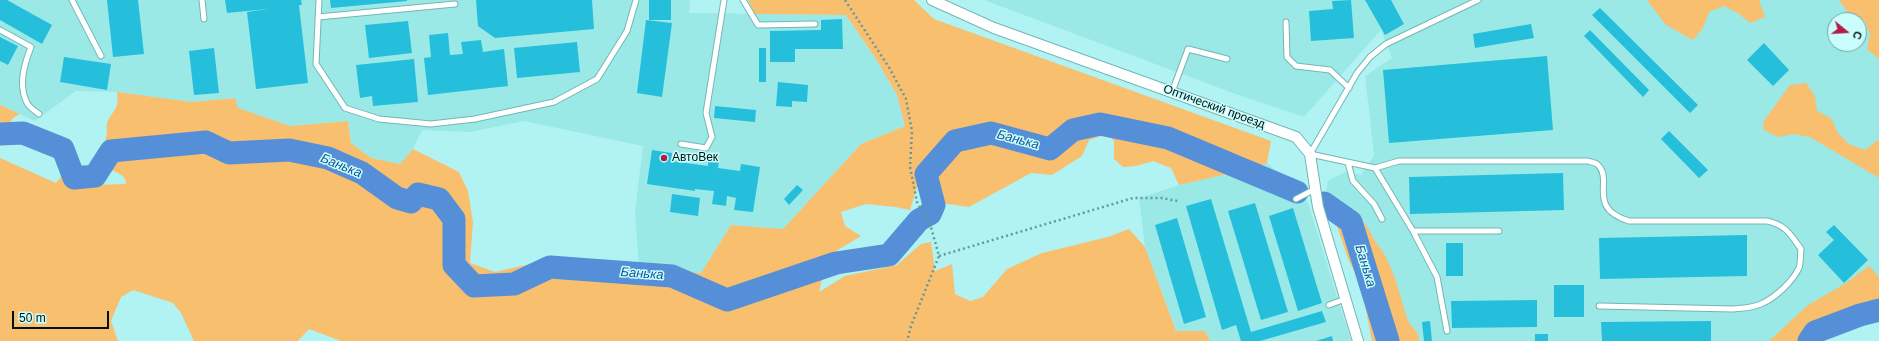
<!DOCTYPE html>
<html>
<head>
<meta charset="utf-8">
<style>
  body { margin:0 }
  #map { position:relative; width:1879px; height:341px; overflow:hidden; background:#b0f3f2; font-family:Helvetica,sans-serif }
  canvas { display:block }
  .north { position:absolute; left:1827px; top:12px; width:40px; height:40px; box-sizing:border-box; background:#c9fefd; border:1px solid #79a09f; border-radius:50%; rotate:108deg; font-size:11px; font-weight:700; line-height:16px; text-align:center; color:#001313 }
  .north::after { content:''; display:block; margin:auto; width:14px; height:18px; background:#b11e41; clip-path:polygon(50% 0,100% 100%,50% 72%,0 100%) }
  .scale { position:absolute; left:12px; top:311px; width:97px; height:18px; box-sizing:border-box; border:2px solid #001313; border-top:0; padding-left:5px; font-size:12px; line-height:14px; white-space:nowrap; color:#001313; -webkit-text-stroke:3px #c9fefd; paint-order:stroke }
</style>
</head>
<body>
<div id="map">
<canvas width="1879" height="341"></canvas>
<div class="north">С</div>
<div class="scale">50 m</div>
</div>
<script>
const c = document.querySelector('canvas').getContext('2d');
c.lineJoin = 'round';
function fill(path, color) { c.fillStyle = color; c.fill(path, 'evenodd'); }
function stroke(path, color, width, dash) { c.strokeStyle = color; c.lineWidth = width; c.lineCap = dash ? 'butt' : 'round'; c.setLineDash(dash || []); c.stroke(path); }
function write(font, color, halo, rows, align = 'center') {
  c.font = font + ' Helvetica,sans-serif'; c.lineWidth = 3; c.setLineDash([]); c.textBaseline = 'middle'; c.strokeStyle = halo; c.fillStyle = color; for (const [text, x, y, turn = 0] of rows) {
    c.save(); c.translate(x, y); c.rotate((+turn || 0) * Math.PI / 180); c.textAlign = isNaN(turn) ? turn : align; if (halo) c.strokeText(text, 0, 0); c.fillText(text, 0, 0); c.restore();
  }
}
fill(new Path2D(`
  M0,0H690L689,13L846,15L876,59L897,95L905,126L861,144L783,229L731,225L701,273L639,267L635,212L643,146L524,121L470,132L422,130L413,149L400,164L371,158L351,143L348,121L290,126L237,108L235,98L192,102L117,92L76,91L35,121L0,105Z
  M984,0H1879V310L1815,331L1809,341H1388L1351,222L1324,203L1328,181L1345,172L1361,175L1374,155L1365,76L1392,58L1381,30L1304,117L1238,95ZM1835,20H1859V44H1835Z
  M1267,163L1296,188L1308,203L1351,341H1210L1205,331H1176L1145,247L1139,198L1179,185L1245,170Z`), '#9be9e7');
fill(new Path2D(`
  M748,0H914L934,19L1271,141L1267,163L1245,170L1179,185L1171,168L1153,161L1136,166L1123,167L1114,159V141L1108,134L1089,140L1082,156L1052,175L1031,173L969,207L941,203L922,171L910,210L895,207L866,204L841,212L845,226L861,236L828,256L819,292L845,276L897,265L921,244L931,242L935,271L952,264L955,294L970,301L983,297L1007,269L1042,253L1108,237L1129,229L1145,247L1176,331H1205L1210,341H341L309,329L298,341H194L181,313L173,303L133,290L121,297L111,321L118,341H0V158L56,183L61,177L72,184L86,183L93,185L126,184C126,169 104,175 103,156C103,147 106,140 107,132C107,128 106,126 107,123C112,110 120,110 117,92L192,102L235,98L238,108L290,126L348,121L351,143L371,158L400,164L413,149L459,172L468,191L473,222L470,263L495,272L539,262L585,261L701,273L731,225L783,229L861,144L905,126L897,95L876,59L846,15L755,14Z
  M1647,0H1759L1765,17L1750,23L1738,13L1724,6L1709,12L1703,28L1693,40L1666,25Z
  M1839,0H1879V59L1867,49L1870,34L1864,20L1849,14Z
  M1806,83L1815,96L1817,111L1831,118L1838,133L1849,144L1865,150L1879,139V178L1810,137L1794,134L1778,137L1764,130L1763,122L1790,85Z
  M0,105L20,114L13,118L0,140Z
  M1324,203L1354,212L1366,225L1375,241L1385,255L1395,278L1408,321L1418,334L1419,341H1372L1362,290L1356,274L1348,259L1334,217Z
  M1869,266L1879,277V317C1873,319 1867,323 1860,324C1842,327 1832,321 1822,341H1769L1808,305L1846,283Z`), '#f8bf6f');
stroke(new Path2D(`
  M0,134L23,133L63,149L74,178L95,176L111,151L206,142L229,153L289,150L328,158L362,173L397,198L411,202L418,194L439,199L454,219V265L474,286L514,284L550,267L672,276L727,300L836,263L889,255L919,220L930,214L934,205L926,174L955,141L991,133L1050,149L1073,130L1100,124L1168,138L1297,192
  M1324,203L1351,222L1388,341
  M1809,341L1815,332L1860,315L1879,310`), '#558fd7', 23);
fill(new Path2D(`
  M0,0H7L52,25L42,44L0,20Z
  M107,0H138L144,54L113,57Z
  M225,0H301L302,5H299L308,83L256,89L247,12L267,9L227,13Z
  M330,0H407V1L331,8Z
  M476,0H592L594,29L495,38L478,26Z
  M649,0H671V20H649Z
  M1351,0L1354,38L1311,41L1309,11L1333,9L1332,1Z
  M1365,0H1391L1404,24L1385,35Z
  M1600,8L1698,105L1690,113L1592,15Z
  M842,19L843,49H795V62H770V31L821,30V20Z
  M646,20L672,23L662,97L637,93Z
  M408,21L412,53L369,58L365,25Z
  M1531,24L1534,38L1475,48L1473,34Z
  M1590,30L1649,90L1643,97L1584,36Z
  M448,33L450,55L463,54L461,42L481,40L483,52L504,49L508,86L428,95L424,58L431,57L429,35Z
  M0,37L18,46L8,65L0,61Z
  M577,42L580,72L517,78L514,48Z
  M1764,43L1789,70L1773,86L1747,60Z
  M214,48L219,93L194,95L189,51Z
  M759,48H766V82H759Z
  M1547,56L1553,130L1389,143L1383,70Z
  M64,57L111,64L107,90L60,82Z
  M414,59L418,102L373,106L372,96L360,98L356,65Z
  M778,82L808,85L807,102L792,101V107L776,106Z
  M715,106L756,110L755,122L714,118Z
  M1669,131L1708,170L1699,178L1661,139Z
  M652,150L672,153L671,161L708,166V160L719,161L718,168L740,171L741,164L760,167L753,212L734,210L736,198L727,196L726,206L712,204L714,191L695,189V191L647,184Z
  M1563,173L1564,210L1410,214L1409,177Z
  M797,185L803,190L789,205L784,199Z
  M672,194L700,198L698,216L670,212Z
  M1211,199L1251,332L1322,311L1326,322L1260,341H1241L1236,325L1222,330L1186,206Z
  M1255,203L1288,312L1261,320L1228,211Z
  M1293,208L1322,303L1298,311L1269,216Z
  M1177,218L1206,317L1184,324L1155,225Z
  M1834,225L1868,260L1844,283L1818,255L1834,240L1826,232Z
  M1747,235V276L1600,279L1599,238Z
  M1446,243H1463V276H1446Z
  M1554,285H1584V317H1554Z
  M1537,300V327L1452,328L1451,301Z
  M1430,321L1432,341H1424L1422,322Z
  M1711,321V341H1602L1601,322Z
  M1535,334H1548V341H1535Z
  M1332,336L1333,341H1316Z`), '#25bfdb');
const service = new Path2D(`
  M72,0L101,56
  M202,0L204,19
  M319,0L316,64L345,108L379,119L431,124L475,119L554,102L597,79L627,31L636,0
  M743,0L758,25L815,24
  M318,17L455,4
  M1286,22L1287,57L1296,66L1330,70L1349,88
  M0,30L31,47C24,65 18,85 27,103C29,107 35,111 39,114
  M1172,92L1188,49L1227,59
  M681,144L706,148L712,137L706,113L724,0
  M1348,163L1353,181L1374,204L1382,219
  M1375,168L1399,161H1588C1591,162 1595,163 1597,164C1615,180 1585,207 1629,221H1767C1786,225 1790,234 1801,249C1800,255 1801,263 1799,268C1793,281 1776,297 1763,303C1754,308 1743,308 1733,309L1599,306
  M1296,199L1315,189
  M1413,231H1499
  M1329,305L1345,299
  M1447,331L1437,277L1413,231L1375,168L1310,154L1357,73L1370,57L1386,44L1478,0`);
const minor = new Path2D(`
  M932,0L994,28L1296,137L1310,154L1318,207L1358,341`);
stroke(service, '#74b6b5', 7);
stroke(minor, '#74b6b5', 12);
stroke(new Path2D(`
  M845,0L890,69L906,99L912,131L910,167L917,202L931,227L939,256L911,326L907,341
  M939,256L1133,198H1161L1178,201`), '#689796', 2.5, [2, 3]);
stroke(service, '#fff', 5);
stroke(minor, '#fff', 10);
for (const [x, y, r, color] of [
  [664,158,4,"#b11e41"]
]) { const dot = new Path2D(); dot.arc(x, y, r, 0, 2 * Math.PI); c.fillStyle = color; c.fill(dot); stroke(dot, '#c9fefd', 1.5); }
write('12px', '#001313', '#c9fefd', [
  ["Оптический проезд",1214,107,20]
]);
write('12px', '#001313', '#c9fefd', [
  ["АвтоВек",672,158]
], 'left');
write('italic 13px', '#185294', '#c9fefd', [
  ["Банька",1018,140,15],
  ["Банька",341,166,22],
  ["Банька",1365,266,73],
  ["Банька",642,274,4]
]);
</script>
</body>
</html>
